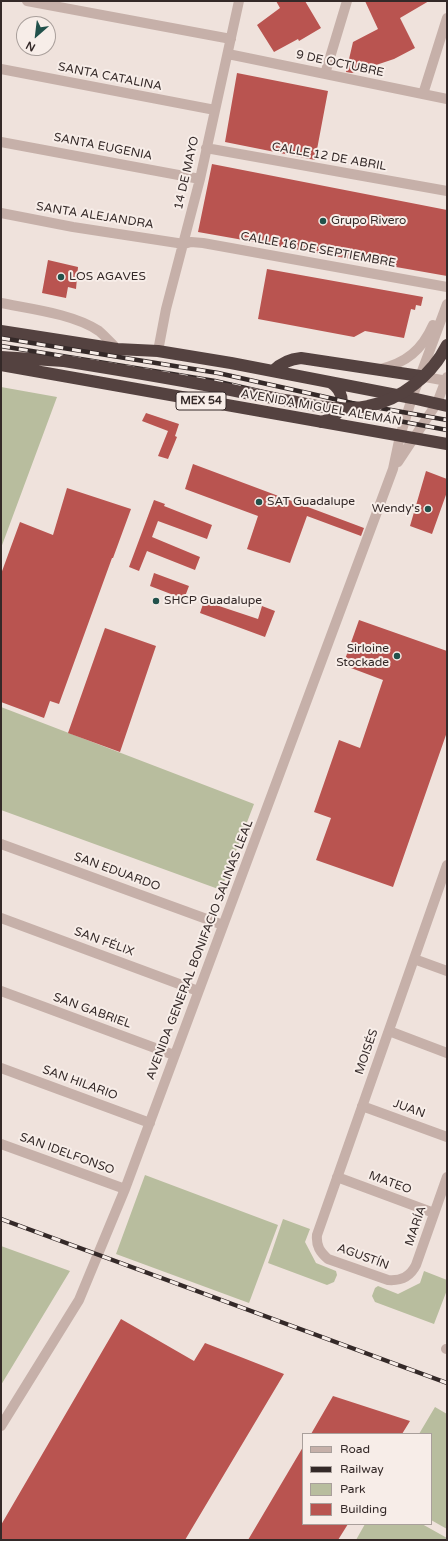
<!DOCTYPE html>
<html>
<head>
<meta charset="utf-8">
<style>
  body { margin:0 }
  #map { position:relative; width:448px; height:1541px; overflow:hidden; background:#efe2dc; font-family:"Varela Round",sans-serif }
  canvas { display:block }
  .frame { position:absolute; inset:0; border:2px solid #342928; pointer-events:none }
  .legend { position:absolute; left:302px; top:1433px; width:130px; height:92px; box-sizing:border-box; background:#f7ede8; border:1px solid #a99f9b; margin:0; padding:5px 7px; list-style:none; font-size:12px; color:#342928 }
  .legend li { display:flex; align-items:center; gap:8px; height:20px }
  .legend b { width:20px; border:1px solid #a99f9b }
  .north { position:absolute; left:16px; top:16px; width:40px; height:40px; box-sizing:border-box; background:#f7ede8; border:1px solid #a99f9b; border-radius:50%; rotate:208deg; font-size:11px; font-weight:700; line-height:16px; text-align:center; color:#342928 }
  .north::after { content:''; display:block; margin:auto; width:14px; height:18px; background:#22514b; clip-path:polygon(50% 0,100% 100%,50% 72%,0 100%) }
</style>
</head>
<body>
<div id="map">
<canvas width="448" height="1541"></canvas>
<div class="frame"></div>
<ul class="legend">
<li><b style="height:5px;background:#c6b0a9"></b>Road</li>
<li><b style="height:5px;background:#342928"></b>Railway</li>
<li><b style="height:11px;background:#b8bd9e"></b>Park</li>
<li><b style="height:11px;background:#b95450"></b>Building</li>
</ul>
<div class="north">N</div>
</div>
<script>
const c = document.querySelector('canvas').getContext('2d');
c.lineJoin = 'round';
function fill(path, color) { c.fillStyle = color; c.fill(path, 'evenodd'); }
function stroke(path, color, width, dash) { c.strokeStyle = color; c.lineWidth = width; c.lineCap = dash ? 'butt' : 'round'; c.setLineDash(dash || []); c.stroke(path); }
function write(font, color, halo, rows, align = 'center') {
  c.font = font + ' "Varela Round",sans-serif'; c.lineWidth = 4; c.setLineDash([]); c.textBaseline = 'middle'; c.strokeStyle = halo; c.fillStyle = color; for (const [text, x, y, turn = 0] of rows) {
    c.save(); c.translate(x, y); c.rotate((+turn || 0) * Math.PI / 180); c.textAlign = isNaN(turn) ? turn : align; if (halo) c.strokeText(text, 0, 0); c.fillText(text, 0, 0); c.restore();
  }
}
fill(new Path2D(`
  M1,387L57,397L1,548Z
  M1,707L254,804L221,890L1,810Z
  M145,1175L278,1225L249,1303L116,1254Z
  M283,1219L310,1229L305,1242L316,1263L336,1271L337,1275L334,1282L327,1285L268,1263Z
  M1,1246L70,1271L1,1385Z
  M424,1271L447,1280V1290L434,1324L375,1302L372,1296L375,1288L378,1286L398,1294L420,1283Z
  M435,1407L447,1414V1529L431,1520V1434H419Z
  M365,1524H422L447,1538V1540H356Z`), '#b8bd9e');
fill(new Path2D(`
  M276,1H305L321,28L299,41L298,39L274,52L257,25L280,8Z
  M365,1H429L400,18L415,48L394,59L352,73L346,72L353,42L378,29Z
  M237,73L328,91L315,160L225,142Z
  M212,164L447,210V276L198,232Z
  M48,260L78,267L76,289L68,287L66,298L42,293Z
  M267,269L423,297L421,306L416,305L415,310L411,309L404,338L365,331L354,337L258,319Z
  M146,413L179,424L175,436L177,437L168,459L158,456L168,431L142,421Z
  M193,464L364,528L361,536L307,516L290,563L247,549L258,516L185,489Z
  M426,471L447,479V492L432,534L410,526Z
  M67,488L131,509L113,558H112L59,704L50,701L44,718L1,702V574L20,522L53,535Z
  M154,500L165,504L164,506L212,525L207,539L158,521L152,537L200,557L195,570L147,551L139,571L129,567Z
  M154,573L189,586L184,599L150,586Z
  M204,601L258,619L262,606L275,611L265,637L200,613Z
  M359,620L447,651V732L393,887L316,860L331,818L314,812L339,740L360,748L383,680L343,665Z
  M105,628L156,646L120,752L68,733Z
  M121,1319L194,1361L205,1343L284,1374L185,1540H1V1525Z
  M333,1396L410,1421L402,1434H311Z
  M303,1447V1524H348L338,1540H248Z`), '#b95450');
stroke(new Path2D(`
  M27,1L231,39
  M228,54L447,99
  M1,69L215,110
  M325,74L347,1
  M423,94L447,18
  M1,142L200,179
  M206,148L447,191
  M1,213L73,227L184,244L191,242L203,243L447,287
  M1,303C31,309 74,314 99,331C105,336 111,343 117,349
  M158,351L166,309L200,179L239,1
  M380,369C406,363 422,350 433,325
  M420,376L447,381
  M398,462L437,403L447,377
  M1,844L223,925
  M447,865L317,1235C316,1246 320,1252 328,1259L388,1280C401,1281 410,1277 416,1265L447,1177
  M1,918L198,991
  M414,959L447,971
  M1,991L174,1055
  M389,1031L447,1053
  M1,1068L150,1123
  M362,1106L447,1137
  M1,1144L125,1189
  M337,1177L434,1213
  M446,1349H447
  M1,1426L79,1300L125,1189L393,469L400,436L412,398L447,304`), '#c6b0a9', 10);
stroke(new Path2D(`
  M1,331L117,349L158,351L231,363L412,398L447,406
  M1,357L64,361
  M1,365L447,444
  M273,371C281,363 289,359 301,358L420,376
  M321,422C344,418 349,394 330,382`), '#544240', 12);
const rail = new Path2D(`
  M1,338L218,373L352,403L447,420
  M1,346L215,381L351,412L447,430
  M1,1219L447,1383`);
stroke(rail, '#342928', 4.5);
stroke(rail, '#f7ede8', 3, [9]);
stroke(new Path2D(`
  M64,361C120,370 176,379 231,390C251,394 271,398 291,401C317,406 342,412 368,406C401,400 432,375 447,345`), '#544240', 12);
for (const [x, y, r, color] of [
  [323,221,4,"#22514b"],
  [61,277,4,"#22514b"],
  [259,502,4,"#22514b"],
  [428,509,4,"#22514b"],
  [156,601,4,"#22514b"],
  [397,656,4,"#22514b"]
]) { const dot = new Path2D(); dot.arc(x, y, r, 0, 2 * Math.PI); c.fillStyle = color; c.fill(dot); stroke(dot, '#f7ede8', 1.5); }
for (const [x, y, w] of [
  [201,401,50]
]) { const box = new Path2D(); box.roundRect(x - w / 2, y - 9, w, 18, 3); c.fillStyle = '#f7ede8'; c.fill(box); stroke(box, '#342928', 1); }
write('bold 11px', '#342928', null, [
  ["MEX 54",201,401]
]);
write('12px', '#342928', '#f7ede8', [
  ["9 DE OCTUBRE",340,64,12],
  ["SANTA CATALINA",110,77,11],
  ["SANTA EUGENIA",103,147,11],
  ["CALLE 12 DE ABRIL",329,157,10],
  ["14 DE MAYO",187,173,-77],
  ["SANTA ALEJANDRA",95,216,9],
  ["CALLE 16 DE SEPTIEMBRE",318,250,10],
  ["AVENIDA MIGUEL ALEMÁN",321,408,10],
  ["SAN EDUARDO",117,872,20],
  ["SAN FÉLIX",104,942,20],
  ["AVENIDA GENERAL BONIFACIO SALINAS LEAL",200,950,-69],
  ["SAN GABRIEL",92,1011,20],
  ["MOISÉS",367,1052,-71],
  ["SAN HILARIO",80,1083,20],
  ["JUAN",409,1109,20],
  ["SAN IDELFONSO",67,1154,20],
  ["MATEO",390,1183,20],
  ["MARÍA",416,1226,-71],
  ["AGUSTÍN",363,1257,20]
]);
write('12px', '#342928', '#f7ede8', [
  ["Grupo Rivero",331,221],
  ["LOS AGAVES",69,277],
  ["SAT Guadalupe",267,502],
  ["Wendy's",420,509,"right"],
  ["SHCP Guadalupe",164,601],
  ["Sirloine",389,649,"right"],
  ["Stockade",389,663,"right"]
], 'left');
</script>
</body>
</html>
